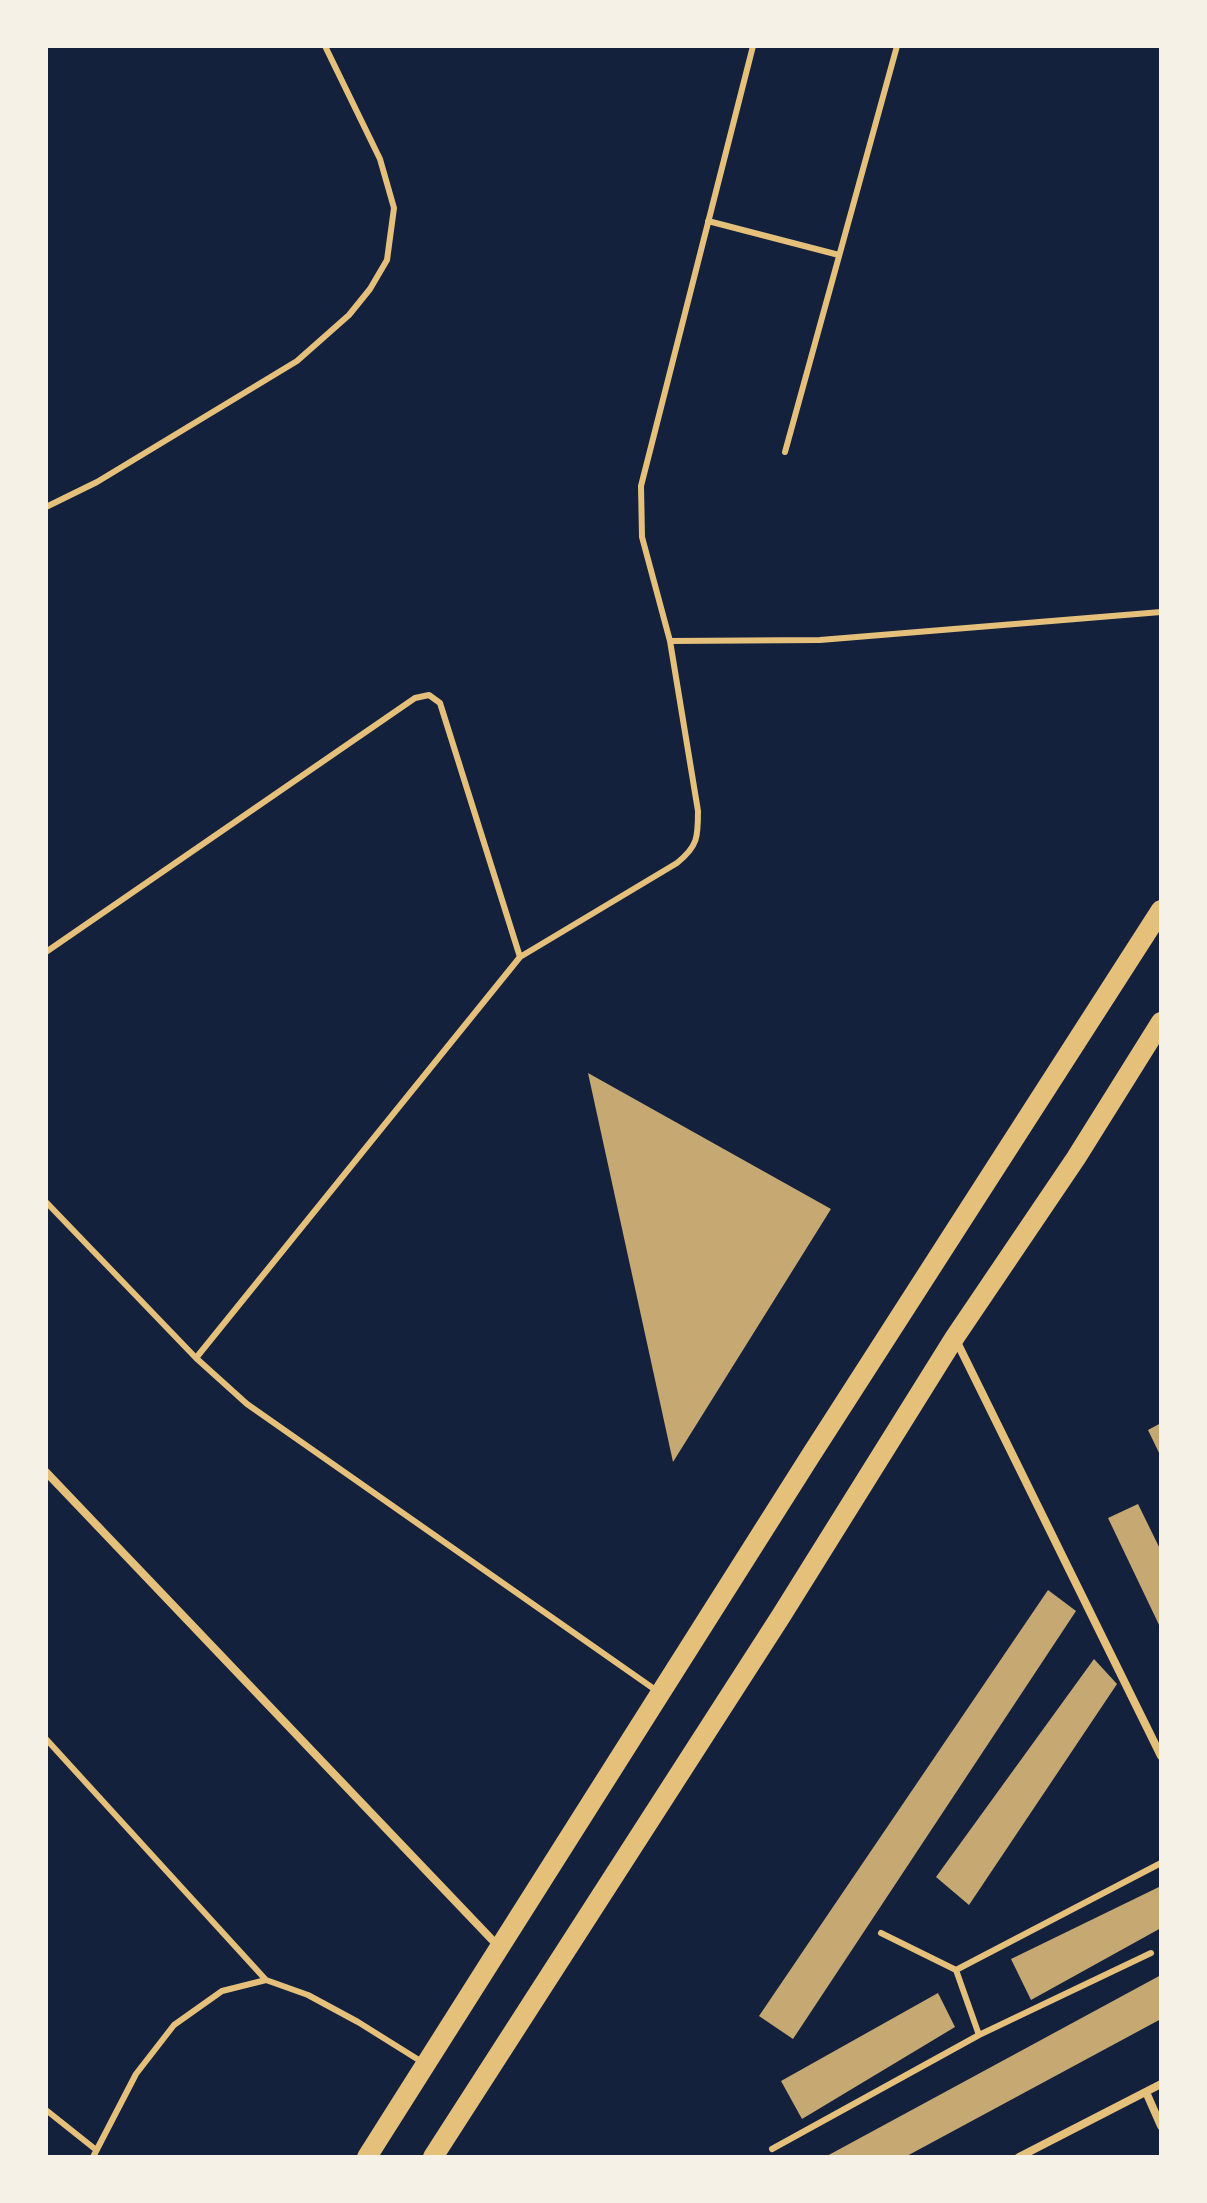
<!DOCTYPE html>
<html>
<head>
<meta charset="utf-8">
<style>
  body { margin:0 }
  #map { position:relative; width:1207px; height:2203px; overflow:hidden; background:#14213d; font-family:Karla,sans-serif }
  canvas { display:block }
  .frame { position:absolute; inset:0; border:48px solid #f6f1e7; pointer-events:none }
</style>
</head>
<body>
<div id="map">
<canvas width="1207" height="2203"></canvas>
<div class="frame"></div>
</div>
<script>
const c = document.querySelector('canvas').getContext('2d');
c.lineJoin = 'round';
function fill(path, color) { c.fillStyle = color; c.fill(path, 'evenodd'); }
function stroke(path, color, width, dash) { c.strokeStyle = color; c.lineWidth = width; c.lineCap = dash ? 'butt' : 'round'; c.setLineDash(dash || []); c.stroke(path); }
fill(new Path2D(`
  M588,1073L831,1209L673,1462Z
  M1161,1423V1457L1148,1430Z
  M1138,1504L1161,1551V1629L1108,1518Z
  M1048,1590L1076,1611L793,2039L759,2016Z
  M1094,1659L1117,1684L969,1905L936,1877Z
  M1161,1886V1928L1031,2000L1011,1959Z
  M1161,1975V2019L905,2157H825Z
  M938,1993L955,2027L802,2119L781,2081Z`), '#c6a872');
stroke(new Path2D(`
  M708,221L839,255
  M785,452L897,46
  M46,507L97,482L297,361L349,315L370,289L387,260L394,208L380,159L325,46
  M670,641L642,537L641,486L753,46
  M46,952L415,698L429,695L440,703L520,957
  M46,1202L196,1358
  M657,1691L247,1404L196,1358L520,957L677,863C698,846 698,837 698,811L670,641L820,640L1161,612
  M46,1739L266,1980
  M881,1933L956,1970L1161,1863
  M956,1970L979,2035
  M46,2110L95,2149
  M772,2149L979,2035L1151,1953
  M93,2157L136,2074L174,2025L222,1991L266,1980L308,1995L358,2022L422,2062`), '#e5c07b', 6);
stroke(new Path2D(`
  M955,1338L1161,1756
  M46,1472L498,1946
  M1146,2092L1161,2126
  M1019,2157L1161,2084`), '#e5c07b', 8);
stroke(new Path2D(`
  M367,2157L811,1455L1161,910
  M433,2157L781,1616L955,1337L1076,1158L1161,1022`), '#e5c07b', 20);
</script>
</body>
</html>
